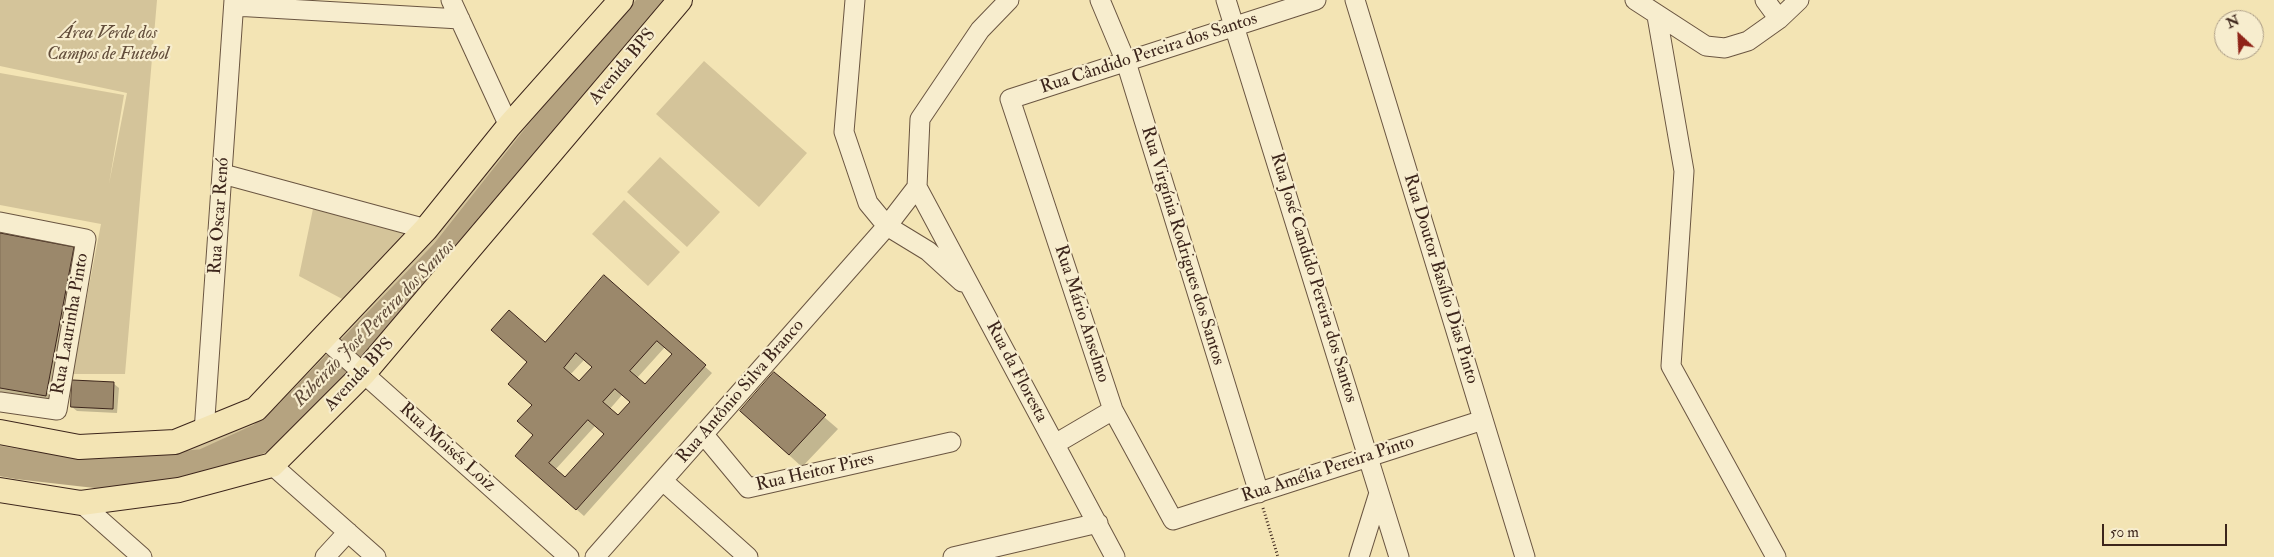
<!DOCTYPE html>
<html>
<head>
<meta charset="utf-8">
<style>
  body { margin:0 }
  #map { position:relative; width:2274px; height:557px; overflow:hidden; background:#f3e4b4; font-family:"IM FELL Double Pica",serif }
  canvas { display:block }
  .north { position:absolute; left:2214px; top:10px; width:50px; height:50px; box-sizing:border-box; background:#f7edce; border:1px solid #ac9d86; border-radius:50%; rotate:335deg; font-size:14px; font-weight:700; line-height:20px; text-align:center; color:#3c251b }
  .north::after { content:''; display:block; margin:auto; width:18px; height:22px; background:#8f2418; clip-path:polygon(50% 0,100% 100%,50% 72%,0 100%) }
  .scale { position:absolute; left:2102px; top:524px; width:125px; height:22px; box-sizing:border-box; border:2px solid #3c251b; border-top:0; padding-left:6px; font-size:15px; line-height:18px; white-space:nowrap; color:#3c251b; -webkit-text-stroke:4px #f7edce; paint-order:stroke }
</style>
</head>
<body>
<div id="map">
<canvas width="2274" height="557"></canvas>
<div class="north">N</div>
<div class="scale">50 m</div>
</div>
<script>
const c = document.querySelector('canvas').getContext('2d');
c.lineJoin = 'round';
function fill(path, color) { c.fillStyle = color; c.fill(path, 'evenodd'); }
function stroke(path, color, width, dash) { c.strokeStyle = color; c.lineWidth = width; c.lineCap = dash ? 'butt' : 'round'; c.setLineDash(dash || []); c.stroke(path); }
function write(font, color, halo, rows, align = 'center') {
  c.font = font + ' "IM FELL Double Pica",serif'; c.lineWidth = 4.5; c.setLineDash([]); c.textBaseline = 'middle'; c.strokeStyle = halo; c.fillStyle = color; for (const [text, x, y, turn = 0] of rows) {
    c.save(); c.translate(x, y); c.rotate((+turn || 0) * Math.PI / 180); c.textAlign = isNaN(turn) ? turn : align; if (halo) c.strokeText(text, 0, 0); c.fillText(text, 0, 0); c.restore();
  }
}
fill(new Path2D(`
  M0,0H157L125,374H72L101,224L0,205V73L124,95L109,184L127,93L0,66Z
  M624,0H670L364,361L336,337Z
  M704,61L807,153L759,207L656,114Z
  M660,157L720,212L687,247L627,192Z
  M624,200L680,252L648,286L592,234Z
  M313,209L405,232L346,301L299,276Z
  M321,351L352,374L266,443L205,470L114,486L0,469V436L78,449L237,423Z`), '#d4c49a');
fill(new Path2D(`
  M0,235L74,248L83,257L55,405L0,395Z
  M605,277L712,373L584,516L524,463L535,435L533,405L545,343ZM665,347L673,355L645,386L637,378ZM584,360L593,368L579,383L570,375ZM622,395L631,403L618,417L609,410ZM595,426L605,434L565,479L555,470Z
  M774,374L838,429L802,467L755,424Z
  M114,384L119,388L117,413L77,411L72,407Z`), '#0003');
stroke(new Path2D(`
  M0,461L17,464L105,474L204,464L261,438L289,415L445,254L539,135L656,0`), '#b5a380', 30);
const building = new Path2D(`
  M0,233L74,247L46,396L0,388Z
  M604,275L706,365L576,510L515,456L533,435L517,421L532,405L508,384L527,362L491,330L509,310L545,342ZM657,341L672,354L645,384L630,371ZM576,353L592,367L579,381L564,368ZM615,389L630,402L618,415L603,402ZM588,420L604,434L565,477L549,463Z
  M774,372L826,415L789,455L740,411Z
  M72,380L114,382L113,409L71,407Z`);
fill(building, '#9b886b');
stroke(building, '#3c251b', 1);
const minor = new Path2D(`
  M451,0L509,126
  M855,0L844,132L868,203L887,226L928,251L962,282
  M1009,0L980,30L920,119L917,187L1115,557
  M1100,0L1126,62L1259,493
  M1226,0L1399,557
  M1316,0L1010,99L1113,410L1173,520L1483,420
  M1355,0L1525,557
  M1635,0L1706,46L1725,48L1748,41L1779,19L1799,0
  M1765,0L1779,19
  M234,6L460,19
  M1657,16L1684,171L1671,366L1776,557
  M223,174L426,229
  M0,222L86,239L57,410L0,402
  M325,339L569,557
  M204,432L234,0
  M704,435L748,488L951,442
  M1055,444L1113,410
  M272,465L376,557
  M663,481L748,557
  M81,503L142,557
  M325,557L348,532
  M595,557L887,226L917,187
  M953,557L1098,523
  M1359,557L1379,493`);
const major = new Path2D(`
  M0,432L79,447L175,442L256,409L426,229L509,126L621,0
  M0,490L81,503L179,490L272,465L364,373L680,0`);
stroke(minor, '#6a5541', 21);
stroke(major, '#3c251b', 26);
stroke(new Path2D(`
  M1263,508L1278,557`), '#3c251b', 3, [1, 2.5]);
stroke(minor, '#f7edce', 19);
stroke(major, '#f3e4b4', 24);
write('italic 18px', '#624d3b', '#f7edce', [
  ["Área Verde dos",108,34],
  ["Campos de Futebol",108,55]
]);
write('18px', '#3c251b', '#f7edce', [
  ["Rua Cândido Pereira dos Santos",1149,54,-18],
  ["Avenida BPS",623,67,-50],
  ["Rua Oscar Renó",220,216,-86],
  ["Rua Virgínia Rodrigues dos Santos",1182,246,73],
  ["Rua José Candido Pereira dos Santos",1313,278,73],
  ["Rua Doutor Basílio Dias Pinto",1440,279,73],
  ["Rua Mário Anselmo",1081,314,72],
  ["Rua Laurinha Pinto",71,324,-80],
  ["Rua da Floresta",1016,372,62],
  ["Avenida BPS",360,375,-47],
  ["Rua Antônio Silva Branco",741,392,-49],
  ["Rua Moisés Loiz",447,448,42],
  ["Rua Amélia Pereira Pinto",1328,470,-18],
  ["Rua Heitor Pires",815,473,-13]
]);
write('italic 19px', '#604b39', '#f7edce', [
  ["Ribeirão José Pereira dos Santos",375,324,-46]
]);
</script>
</body>
</html>
